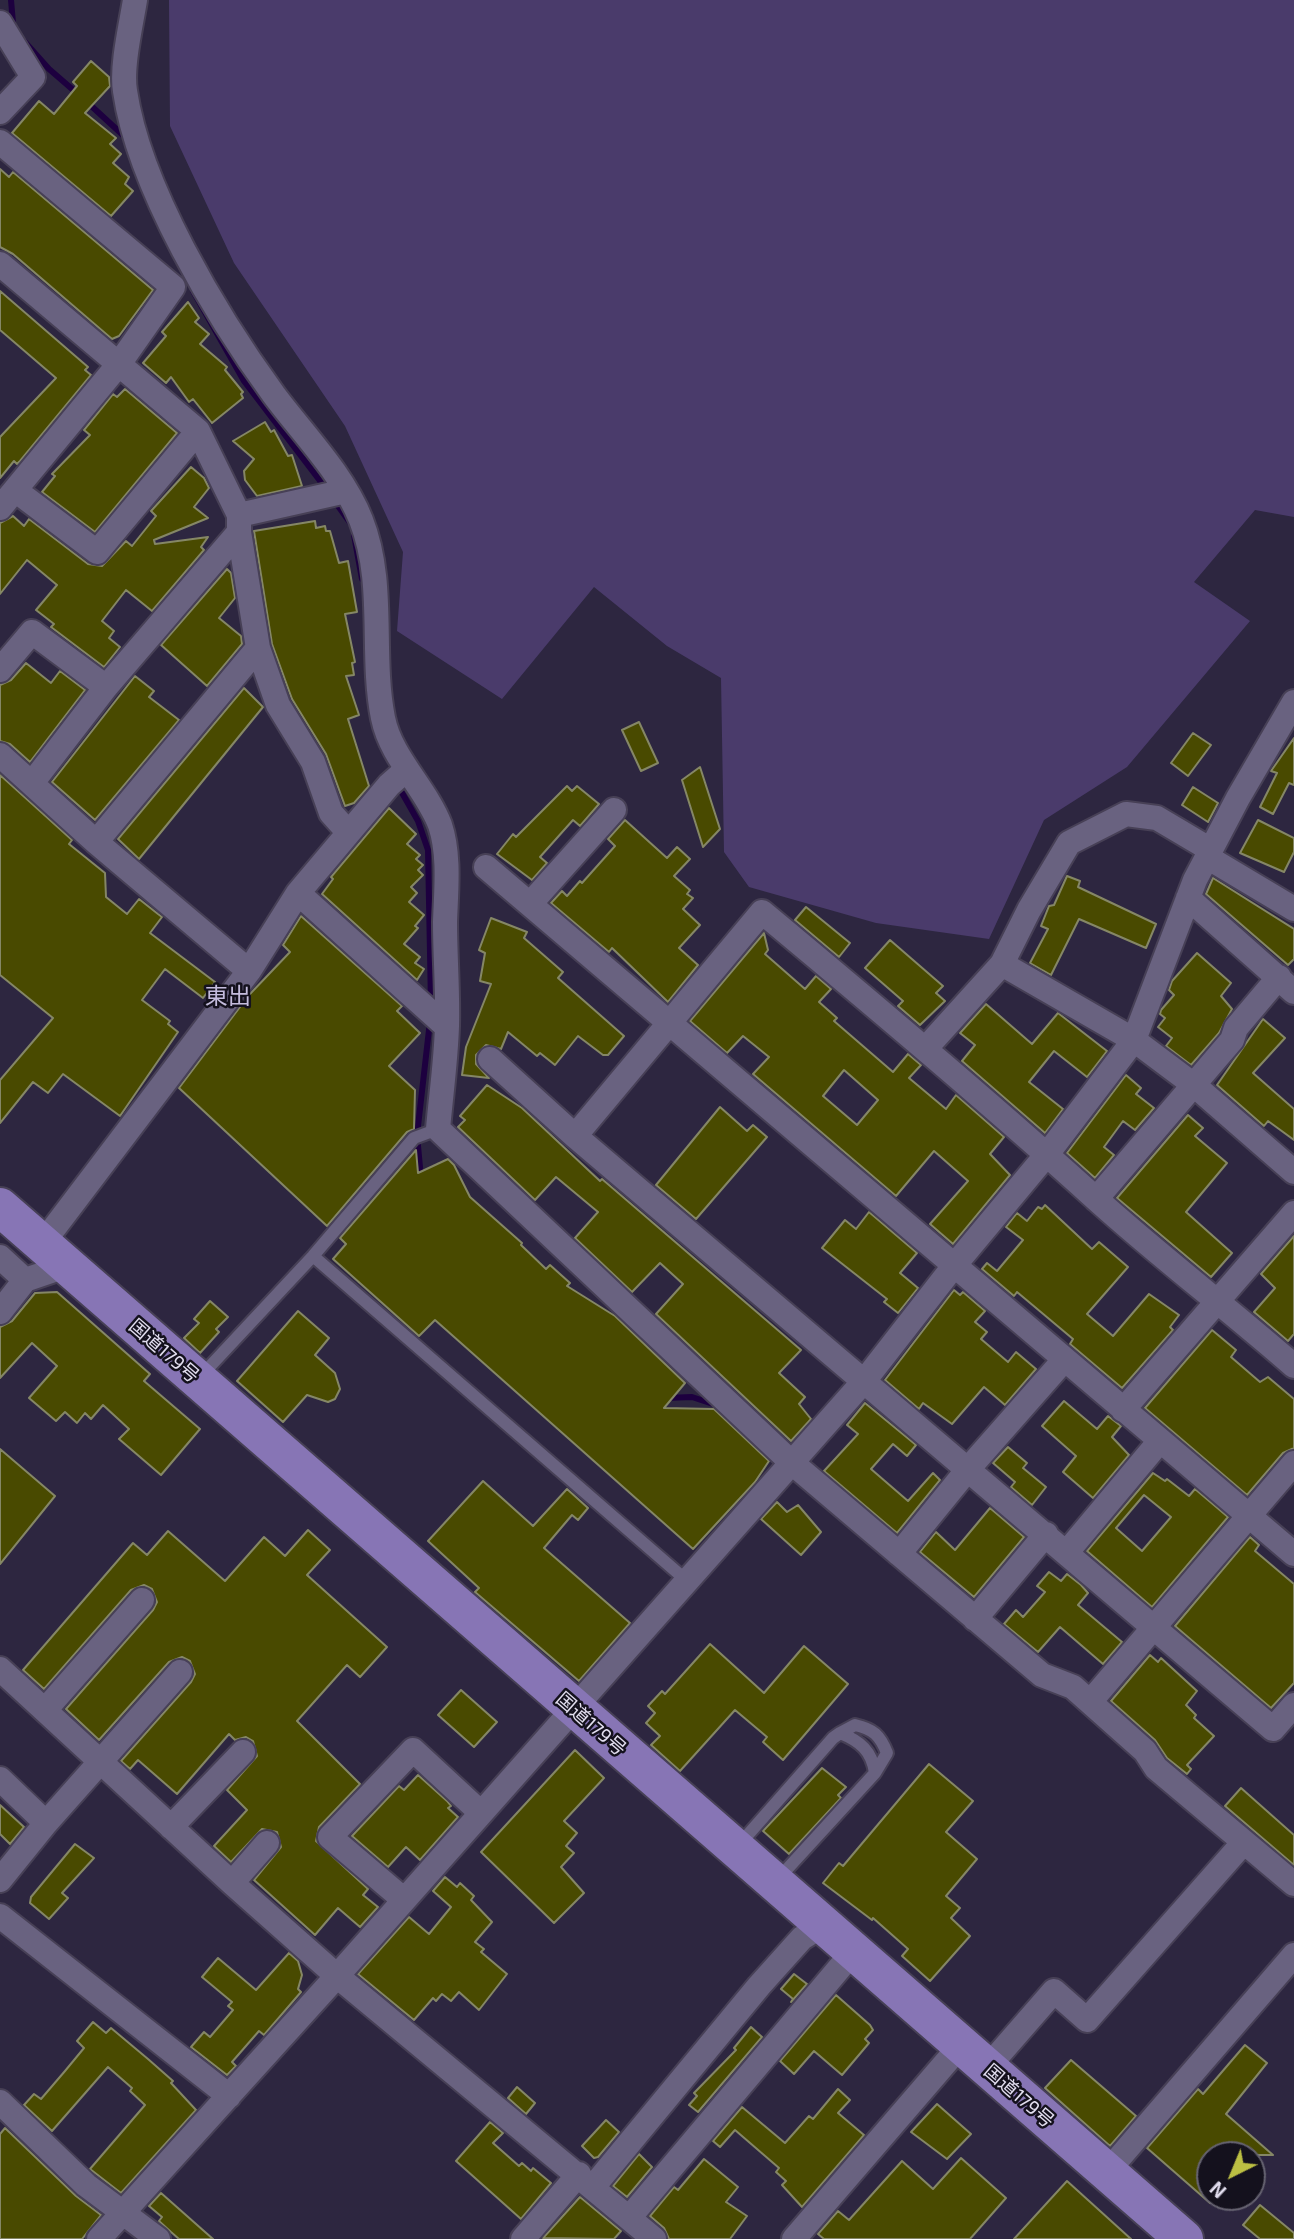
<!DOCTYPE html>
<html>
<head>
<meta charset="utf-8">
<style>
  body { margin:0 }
  #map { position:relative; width:1294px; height:2239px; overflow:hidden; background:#2d2640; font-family:"Exo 2",sans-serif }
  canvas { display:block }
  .north { position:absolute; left:1196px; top:2141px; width:70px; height:70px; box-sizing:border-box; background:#14111d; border:2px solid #666371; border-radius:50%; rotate:223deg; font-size:19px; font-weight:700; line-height:28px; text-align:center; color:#e2deef }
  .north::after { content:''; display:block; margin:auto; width:24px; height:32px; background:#bcbf43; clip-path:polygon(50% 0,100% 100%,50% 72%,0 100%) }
</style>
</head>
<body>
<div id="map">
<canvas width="1294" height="2239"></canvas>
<div class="north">N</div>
</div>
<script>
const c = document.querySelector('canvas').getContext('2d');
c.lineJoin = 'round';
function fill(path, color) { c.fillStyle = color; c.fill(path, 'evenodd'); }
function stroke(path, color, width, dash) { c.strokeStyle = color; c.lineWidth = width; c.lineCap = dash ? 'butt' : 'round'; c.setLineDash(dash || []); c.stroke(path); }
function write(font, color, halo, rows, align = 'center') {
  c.font = font + ' "Exo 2","Noto Sans JP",sans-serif'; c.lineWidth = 5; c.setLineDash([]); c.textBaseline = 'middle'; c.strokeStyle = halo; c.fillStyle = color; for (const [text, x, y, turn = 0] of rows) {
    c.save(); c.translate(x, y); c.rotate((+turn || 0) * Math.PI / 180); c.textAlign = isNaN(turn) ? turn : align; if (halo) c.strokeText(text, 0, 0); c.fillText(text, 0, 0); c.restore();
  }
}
fill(new Path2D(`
  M169,0H1294V517L1255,510L1194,582L1250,621L1127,767L1044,820L989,939L876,923L749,887L724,852L721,678L667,646L594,587L502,699L397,631L403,552L345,426L234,263L170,126Z`), '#4a3b6b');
stroke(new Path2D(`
  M11,0L13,23
  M24,41L49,69L79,95
  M87,102L125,137
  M193,291L244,381L327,490
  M333,499L351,524
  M354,535L362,579
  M397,784L418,821L428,850L431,1004
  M421,1178L417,1135L430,1021
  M666,1398L692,1397L713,1404`), '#1d003f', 6);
const building = new Path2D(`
  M91,61L109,77L110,86L85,113L116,138L110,144L121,154L113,163L129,177L125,184L133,191L111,216L12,133L39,101L54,114L77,86L73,82Z
  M0,169L9,177L13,172L153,290L119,336L112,339L13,254L0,247Z
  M0,291L88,367L85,370L91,375L20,461L17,464L14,461L0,478V437L56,378L0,330Z
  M188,302L199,318L195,322L209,334L200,344L227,367L225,370L243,392L241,394L243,398L212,423L193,399L189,402L171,377L166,383L143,363L166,336L162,332Z
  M125,389L177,433L95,532L42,492L55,476L52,474L90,435L84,430L113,394L117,397Z
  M265,422L271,432L274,430L288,456L292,455L302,486L257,496L245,480L244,471L254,459L233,441Z
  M191,467L204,478L209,488L194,507L208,518L154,540L155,544L208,537L201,547L204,550L152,611L126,590L102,621L114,631L109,638L120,647L104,667L51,627L54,624L36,610L57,585L27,560L0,594V523L13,516L24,526L29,519L88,564L102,566L126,541L132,546L156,516L151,511Z
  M315,521L316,528L325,526L326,531H330L339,563L348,561L357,612L345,614L355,662L352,663L354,675L346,676L359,715L348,719L369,786L354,803L345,806L326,754L292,699L272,644L254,531Z
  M227,569L231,573L235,598L219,618L241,636L242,644L207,686L161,645Z
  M26,663L51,683L60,671L85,690L30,762L10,744L0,741V685L11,680Z
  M135,676L154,691L149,697L179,720L95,820L52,782Z
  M244,688L263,707L139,859L118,839Z
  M639,722L658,763L641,771L622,730Z
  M1193,733L1211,745L1188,776L1171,763Z
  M1294,738V785L1289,783L1273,814L1260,807L1277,773L1271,771Z
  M700,767L720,829L703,847L682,780Z
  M0,775L72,840L69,844L105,873L106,897L127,914L139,899L158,914L162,917L150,933L215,982L203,998L165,969L142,1000L170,1021L168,1024L178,1032L120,1116L63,1074L48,1093L33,1082L0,1123V1080L53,1018L0,975Z
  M567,786L572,791L577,786L599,804L580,826L573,820L540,857L547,863L532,880L497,854L513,834L516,837Z
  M1193,787L1218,803L1208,822L1182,805Z
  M389,808L416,834L407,844L420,855L416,859L423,865L418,870L423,875L411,887L417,893L409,902L424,915L415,926L418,928L404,944L420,957L415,963L424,969L417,980L322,894L333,879L331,877Z
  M625,820L667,858L677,847L690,859L674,876L690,890L687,894L693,898L683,909L700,925L679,948L698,965L668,1002L612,948L609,952L551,903L562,891L567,896L580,881L582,883L615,846L608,839Z
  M1258,820L1294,838V852L1284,872L1240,853Z
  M1067,876L1080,881L1078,887L1156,924L1146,948L1079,919L1051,975L1030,963L1048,929L1041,926L1049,906L1054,905Z
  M1213,878L1294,929V959L1288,965L1206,894Z
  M806,907L850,943L839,957L795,920Z
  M301,916L402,1006L397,1011L420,1033L389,1066L415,1090L414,1129L407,1132L327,1226L179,1088L249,995L290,952L283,945Z
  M491,918L527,932L524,938L563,972L558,978L624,1036L608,1055H603L578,1036L555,1065L540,1053L537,1056L508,1032L501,1049L486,1045L476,1055V1064L489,1078L462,1075L466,1047L491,984L480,981L485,953L479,950Z
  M764,933L768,950L765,954L805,989L816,976L831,989L819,1002L837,1018L834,1021L893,1072L908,1054L921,1065L909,1078L946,1109L956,1095L1004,1137L990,1154L1010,1175L953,1244L930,1224L968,1181L934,1151L896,1196L753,1074L769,1057L743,1036L727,1053L690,1021ZM844,1070L878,1100L857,1125L823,1096Z
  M890,940L943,986L936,993L945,1001L920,1025L898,1006L903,1001L865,968Z
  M1197,953L1231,983L1221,996L1232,1009L1219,1033L1191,1065L1166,1046L1172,1038L1158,1027L1165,1018L1160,1014L1161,1010L1174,995L1169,990L1172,981Z
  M986,1004L1032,1044L1058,1013L1107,1051L1087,1077L1054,1051L1029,1082L1063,1109L1045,1133L962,1061L975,1045L960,1033Z
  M1263,1019L1285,1038L1253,1073L1294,1109V1140L1268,1121L1264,1126L1217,1085Z
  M1126,1075L1141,1088L1136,1094L1154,1108L1135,1130L1123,1121L1104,1147L1114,1155L1095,1178L1067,1153Z
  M487,1085L522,1108L600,1181L602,1179L801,1350L779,1373L805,1397L799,1404L811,1419L791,1441L656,1314L683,1284L660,1263L632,1292L575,1238L598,1212L556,1177L535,1200L458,1127L465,1120L460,1116Z
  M720,1107L747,1131L753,1125L767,1137L696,1219L656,1185Z
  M1188,1115L1203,1128L1195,1136L1227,1163L1186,1212L1232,1253L1211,1277L1117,1198Z
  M416,1150L418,1173L448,1159L454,1165L470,1197L522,1243L521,1245L546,1269L550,1265L570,1283L567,1286L615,1316L685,1383L664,1408L714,1409L769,1461L755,1482L693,1549L435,1320L419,1336L333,1259L346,1244L340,1238Z
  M1045,1205L1092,1249L1099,1242L1128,1267L1087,1314L1113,1336L1149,1294L1179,1315L1170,1327L1173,1330L1122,1388L1070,1344L1073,1339L1017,1292L1014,1296L982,1269L987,1263L997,1271L1023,1240L1006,1227L1017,1213L1027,1221L1038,1207L1042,1209Z
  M869,1212L917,1253L900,1273L918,1288L898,1313L884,1302L887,1299L822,1248L845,1220L856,1229Z
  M1294,1236V1334L1288,1341L1254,1312L1275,1288L1261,1274Z
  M954,1290L960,1295L963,1292L985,1311L975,1322L987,1332L981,1339L1008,1362L1016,1352L1036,1369L1005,1405L984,1387L952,1424L923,1403L919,1409L885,1380Z
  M57,1292L150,1374L144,1381L200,1429L161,1475L119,1439L129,1429L103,1405L91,1419L85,1413L77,1423L65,1412L56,1421L29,1398L57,1366L32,1343L0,1378V1327L12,1321L35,1293Z
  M210,1301L228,1317L216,1329L219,1332L200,1353L184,1338L199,1323L194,1319Z
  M298,1311L329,1338L315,1355L335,1373L340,1389L335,1399L328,1402L307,1395L283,1422L237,1381Z
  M1212,1330L1236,1350L1231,1357L1260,1382L1268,1377L1294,1399V1448L1283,1453L1247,1495L1145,1408Z
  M1064,1401L1097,1429L1108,1416L1121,1426L1112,1437L1129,1455L1093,1498L1063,1472L1076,1456L1042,1426Z
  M865,1403L916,1445L907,1456L893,1444L871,1469L908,1501L933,1473L940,1480L897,1533L824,1471L858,1434L847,1425Z
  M1008,1447L1027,1463L1023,1468L1046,1487L1032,1505L1011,1487L1015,1482L993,1463Z
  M0,1449L55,1496L0,1564Z
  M1153,1473L1165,1481L1167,1479L1189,1496L1195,1489L1228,1517L1152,1607L1087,1551ZM1144,1495L1171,1517L1142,1551L1116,1528Z
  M483,1481L533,1526L567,1489L588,1508L578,1520L572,1515L544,1548L630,1623L579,1681L475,1592L479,1588L428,1541Z
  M777,1502L787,1512L798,1505L821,1532L801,1555L761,1519Z
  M990,1508L1024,1537L974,1597L920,1552L936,1532L955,1550Z
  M308,1530L330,1550L307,1575L387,1647L360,1677L347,1665L297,1721L360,1784L319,1827L316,1841L368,1889L363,1895L378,1907L360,1927L338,1908L315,1935L254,1880L281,1847L277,1832L262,1829L231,1862L214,1846L247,1810L227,1790L257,1756L253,1741L246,1737L235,1740L229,1734L177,1794L138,1760L130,1769L121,1761L191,1682L195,1674L190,1661L182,1657L169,1662L99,1740L66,1709L153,1610L157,1602L152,1589L144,1585L131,1590L44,1689L23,1670L133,1543L147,1555L168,1531L225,1581L264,1537L285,1556Z
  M1250,1537L1259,1545L1255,1551L1294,1584V1683L1271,1708L1175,1626Z
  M1049,1572L1061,1581L1067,1574L1081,1585L1088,1593L1078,1605L1122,1642L1103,1664L1060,1627L1038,1652L1004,1624L1016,1610L1023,1617L1045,1592L1037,1586Z
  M710,1644L764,1693L804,1646L848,1684L783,1760L763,1742L767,1737L735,1710L680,1771L651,1745L660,1736L646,1723L655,1713L648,1706L662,1691L665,1694Z
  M1150,1655L1158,1662L1161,1658L1197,1691L1186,1705L1196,1715L1194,1718L1214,1736L1187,1765L1191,1769L1187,1774L1167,1758L1155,1740L1111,1701Z
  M461,1690L497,1722L474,1747L438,1715Z
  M575,1750L604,1778L564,1821L577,1833L566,1846L574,1853L561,1867L584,1893L554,1923L481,1852Z
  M929,1764L973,1801L946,1832L977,1859L946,1896L960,1908L951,1918L970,1936L930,1981L902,1956L908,1949L873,1918L872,1920L823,1883L839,1863L843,1866Z
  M822,1768L846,1787L838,1795L841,1798L789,1854L763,1831Z
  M418,1775L447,1801L451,1806L448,1808L458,1817L420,1860L406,1847L388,1867L352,1836L399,1786L404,1790Z
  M1241,1788L1294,1835V1865L1225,1806Z
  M0,1805L24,1827L10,1844L0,1834Z
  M75,1844L94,1858L62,1893L68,1898L49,1919L30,1903L31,1897Z
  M445,1877L457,1887L460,1883L474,1896L471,1900L492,1922L475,1942L484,1949L481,1952L507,1974L479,2010L459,1992L451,2001L442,1994L436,2001L433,1998L414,2020L358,1974L409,1917L429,1934L451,1907L433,1891Z
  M289,1953L298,1961L302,1975L298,1989L301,1992L264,2035L259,2031L232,2062L236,2066L227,2075L191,2047L204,2032L210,2037L233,2010L228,2006L232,2002L202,1977L218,1958L256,1990Z
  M794,1974L807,1984L791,2002L793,1999L781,1989Z
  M836,1995L870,2025L873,2030L865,2039L869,2043L842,2075L814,2051L794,2074L780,2061Z
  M93,2022L106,2033L111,2028L148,2059L173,2081L171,2083L196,2110L121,2193L90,2169L145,2105L130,2091L132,2088L108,2067L52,2131L24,2105L34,2094L41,2099L65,2071L84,2048L77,2041Z
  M751,2027L762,2037L698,2112L689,2105L697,2096L694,2093L736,2050L734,2048Z
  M1245,2045L1267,2063L1226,2114L1273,2155H1210V2203L1147,2148L1198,2089L1203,2094Z
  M1071,2060L1136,2116L1110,2146L1045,2088Z
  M517,2087L535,2103L526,2114L508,2098Z
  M838,2089L850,2100L838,2113L864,2135L802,2207L782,2185L786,2181L776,2172L779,2168L735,2130L720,2147L713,2141L742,2107L785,2143L809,2116L813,2119Z
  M937,2104L971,2134L947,2159L911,2132Z
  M606,2120L619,2132L598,2157L594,2158L582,2146Z
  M490,2122L503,2133L493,2143L519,2166L522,2163L531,2171L533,2168L551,2183L521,2219L456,2161Z
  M5,2128L76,2196L101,2215L82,2239H0V2134Z
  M639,2154L652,2167L627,2197L613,2186Z
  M961,2158L1006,2198L970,2239H824L818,2234L838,2211L849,2220L902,2161L933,2189Z
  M704,2159L738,2187L726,2202L747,2216L730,2239H669L664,2228L650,2216L674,2187L678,2190Z
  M1067,2181L1131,2239H1014Z
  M161,2193L213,2239H179L171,2232L159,2221L162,2217L149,2206Z
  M580,2197L621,2231L614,2239L543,2238Z
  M1260,2205L1294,2233V2239H1260L1243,2225Z`);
fill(building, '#494a00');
stroke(building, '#858766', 2);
const lane = new Path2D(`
  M313,1256L686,1580
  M200,1377L313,1256L414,1138L438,1129
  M840,1733L855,1725C873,1729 880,1735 887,1753L875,1773
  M738,1846L833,1738L840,1733C860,1741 872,1751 875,1773L778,1879`);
const street = new Path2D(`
  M135,0C131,25 121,67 125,91C139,187 217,317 274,395C303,434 343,474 361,520C386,583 370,653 383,718C391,758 426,788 440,825C450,855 446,891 445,922C445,957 448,991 447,1026C446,1060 441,1095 438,1129L791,1462L1042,1675L1073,1687L1145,1751L1156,1768L1294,1884
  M0,23L33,77L0,112
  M0,142L173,287L119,364L0,508
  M0,264L198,431L239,515V532L258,648L278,705L313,762L331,813L348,832
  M15,490L97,552L198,431
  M239,515L346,491
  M0,670L32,632L106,687
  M0,755L96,842L249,971
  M32,783L106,687L239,532
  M96,842L258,648
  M1207,857L1294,909
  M486,867L1294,1554
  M298,893L447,1027
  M1188,898L1294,992
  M530,904L614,810
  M1002,964L1029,910L1069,843L1126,814L1157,818L1211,850
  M926,1048L1002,964L1134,1040L1194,1085L1294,1172
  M490,1059L575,1136L1273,1729L1294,1705
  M575,1136L762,912C875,1006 987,1100 1095,1198C1159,1256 1229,1309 1294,1366
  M1096,1199L1232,1040L1236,1028L1279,977
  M42,1244L249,971L298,893L389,785L406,770
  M0,1257L25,1280
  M0,1312L25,1280L66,1266
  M1123,1410L1294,1213
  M1067,1552L1159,1442
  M899,1554L969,1468L1064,1360
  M975,1619L1046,1534
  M0,1669L232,1883L337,1976L654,2239
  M1090,1702L1294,1463
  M45,1710L142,1600
  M0,1779L46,1823
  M171,1827L243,1752
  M0,1880L46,1823L180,1672
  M232,1883L267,1843
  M403,1899L330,1837L413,1750L480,1812
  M0,1916L229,2096
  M987,2068L1054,1991L1087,2020L1244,1842
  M0,2102L86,2185L158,2239
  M1107,2172L1294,1955
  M593,2187L759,1986L802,1938L823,1925
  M629,2218L853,1952
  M99,2239L337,1976L865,1380L953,1267L1048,1153L1134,1040L1195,880L1238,798L1294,702
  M523,2239L579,2174
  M794,2239L961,2045`);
const highway = new Path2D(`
  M0,1207L1184,2239`);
stroke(lane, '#474056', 16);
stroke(street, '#474056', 28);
stroke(highway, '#474056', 42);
stroke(lane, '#696280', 12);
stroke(street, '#696280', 24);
stroke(highway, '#8775b5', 38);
write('19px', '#e2deef', '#14111d', [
  ["国道179号",164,1351,41],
  ["国道179号",591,1724,41],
  ["国道179号",1019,2096,41]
]);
write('23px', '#c4bcdd', '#14111d', [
  ["東出",228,996]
]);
</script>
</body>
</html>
